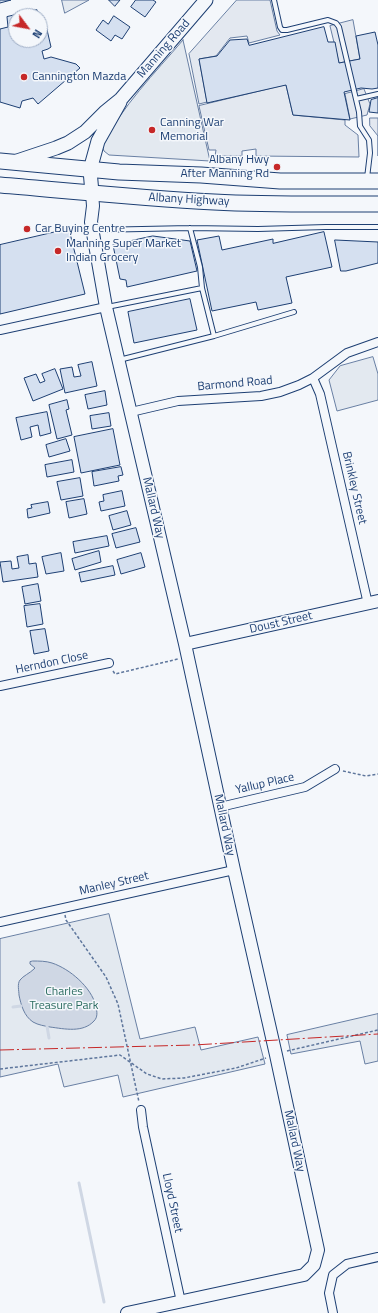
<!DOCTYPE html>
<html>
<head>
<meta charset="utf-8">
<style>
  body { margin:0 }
  #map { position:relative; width:378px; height:1313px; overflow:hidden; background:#f4f7fb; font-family:"Titillium Web",sans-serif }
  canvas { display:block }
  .north { position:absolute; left:8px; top:8px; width:40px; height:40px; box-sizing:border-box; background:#f4f7fb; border:1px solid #9eadc5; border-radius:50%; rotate:122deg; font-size:11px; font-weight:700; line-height:16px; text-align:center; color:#1d3f73 }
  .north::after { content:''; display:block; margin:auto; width:14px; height:18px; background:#c62828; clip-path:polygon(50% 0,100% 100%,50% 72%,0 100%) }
</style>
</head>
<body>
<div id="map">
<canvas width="378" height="1313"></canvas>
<div class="north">N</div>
</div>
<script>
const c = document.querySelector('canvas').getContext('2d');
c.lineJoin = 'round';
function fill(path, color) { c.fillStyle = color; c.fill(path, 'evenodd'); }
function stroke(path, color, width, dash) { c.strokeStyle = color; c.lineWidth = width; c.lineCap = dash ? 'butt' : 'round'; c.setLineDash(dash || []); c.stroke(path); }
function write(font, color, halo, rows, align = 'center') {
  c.font = font + ' "Titillium Web",sans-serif'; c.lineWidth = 3; c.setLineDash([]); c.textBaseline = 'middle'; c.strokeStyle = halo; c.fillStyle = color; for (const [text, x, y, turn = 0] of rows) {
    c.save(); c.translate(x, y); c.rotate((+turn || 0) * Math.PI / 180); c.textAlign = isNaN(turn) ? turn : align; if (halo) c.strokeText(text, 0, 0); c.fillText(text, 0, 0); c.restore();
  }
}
const green = new Path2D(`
  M62,0H89L65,13Z
  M183,40L210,161L109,155L104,151L102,146C122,106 155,73 183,40Z
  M373,357L378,374V400L337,411L329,380L340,366Z
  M109,914L140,1039L195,1027L201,1050L258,1037L265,1064L123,1097L118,1075L64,1087L58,1064L0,1077V939Z
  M378,1014V1061L365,1064L360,1041L291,1054L287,1035Z`);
fill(green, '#e3e9f0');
stroke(green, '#687fa3', 1);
const parking = new Path2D(`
  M237,0H270L277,31L280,35L249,43L247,36L230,38L216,56L199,59L207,102L199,104L189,54Z
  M353,20L360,59L339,63L330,26Z
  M286,85L293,115L345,120V125L358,135L359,157L256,156V149L242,151V156H215L216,150H209L199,106Z
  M364,89L370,104L367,115L350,119L345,94Z
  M370,118H378V156V136L370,126Z`);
fill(parking, '#e3e8f0');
stroke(parking, '#687fa3', 1);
const water = new Path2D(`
  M33,961C39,961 46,961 52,963C70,969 91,987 96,1006C97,1012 98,1017 94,1021C83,1033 65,1029 50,1027C45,1026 38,1025 33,1022C24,1016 21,1005 19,995C19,991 17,984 20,980C23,976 30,973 34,969L35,968L30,964V962Z`);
fill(water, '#cfd7e4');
stroke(water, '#687fa3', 1);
stroke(new Path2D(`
  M13,1007L21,1006
  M47,1026L49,1038
  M79,1183L104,1302`), '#cfd7e4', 3);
const building = new Path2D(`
  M0,0H11L0,3Z
  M109,0H120L115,6Z
  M136,0H153L156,2L145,17L131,7Z
  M37,10L38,16H16V40H40V20L45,21L51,47L48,49L42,51L44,59L51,57L76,64L80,68L38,104L33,98L22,101L20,108L0,102V29L8,27L7,17Z
  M114,16L130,27L122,39L115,35L111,41L96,30L103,20L108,24Z
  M324,27L328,42H335L339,63L360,59L356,36L375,32L378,45V88L372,89L361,88L344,92L350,120L293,115L286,85L207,103L199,59L217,56L230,40L247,39L249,45Z
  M378,98V113L369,112L371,100Z
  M69,229L85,294L0,314V245Z
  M324,232L332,267L286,277L292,303L258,310L256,302L212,311L197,240L219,236L222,250L273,239V243Z
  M153,236L190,241L197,271L127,287L126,280L120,279L113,245Z
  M335,240L378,242V263L346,271H341Z
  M190,299L197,330L134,343L128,312Z
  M92,362L97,386L65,393L60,369L72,367L74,377L81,376L78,365Z
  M55,369L63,389L33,401L24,378L36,374L40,383L45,381L42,374Z
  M105,391L107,405L88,409L85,395Z
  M67,400L69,409L66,410L72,435L57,439L49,405Z
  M47,412L51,433L40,436L38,425L30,427L32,437L21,440L16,418Z
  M109,413L111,426L92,429L90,416Z
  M113,429L120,465L81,473L74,437Z
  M66,439L70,451L49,457L46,445Z
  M72,460L74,472L47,477L45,465Z
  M121,467L123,475L118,476L119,481L94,486L92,472Z
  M80,478L83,496L61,500L57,482Z
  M122,491L125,506L101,511L99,502L104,501L103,495Z
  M84,499L87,514L69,518L66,502Z
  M48,502L50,513L28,518L27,509L32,508L31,505Z
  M127,511L131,525L113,530L109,516Z
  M136,528L140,542L116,548L112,534Z
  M107,536L109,546L75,553L73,542Z
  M99,551L101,562L75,570L72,559Z
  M61,553L64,571L46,574L42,557Z
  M141,553L145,567L121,574L117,560Z
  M28,555L29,564L36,563L38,577L3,582L0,562L11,561L12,569L19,568L17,557Z
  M113,566L115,575L81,582L79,573Z
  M38,584L41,601L25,604L22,587Z
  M40,604L43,624L27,627L24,606Z
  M45,629L49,651L34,654L30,631Z`);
fill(building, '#d5e0f0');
stroke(building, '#1d3f73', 1);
const lane = new Path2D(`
  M274,0L280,27L282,30H287L328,20L336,23L339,27L359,112L360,126L369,140L370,153L367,178
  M356,99L378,94
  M190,228L200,267L202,288L214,336
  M94,230L190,228L258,229L326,227H378
  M107,307L202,288
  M119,360L214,336L294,312`);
const street = new Path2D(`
  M0,330L106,307
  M313,378L320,394L368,604
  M131,412L178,401L261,396L280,392L299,385L313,378L347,353L378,342
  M0,686L109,663
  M220,807L305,787L335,769
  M0,922L234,870
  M141,1110L143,1127L181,1302
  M333,1313L329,1293L333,1275L347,1264L378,1257`);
const secondary = new Path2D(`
  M92,193L93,206L91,222L106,307L185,644L234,870L276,1055L318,1250L314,1265L304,1275L127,1313
  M185,644L378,601`);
const primary = new Path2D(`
  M14,162L56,148L68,143L85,132L105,112L121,99L206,0
  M92,193L90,170L98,141L120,102`);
const highway = new Path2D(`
  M0,161L119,172L201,175L280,181H378
  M0,185C71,191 143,198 214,202C269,205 323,204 378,204`);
stroke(lane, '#1d3f73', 6);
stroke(street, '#1d3f73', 10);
stroke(secondary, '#1d3f73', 14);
stroke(primary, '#1d3f73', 15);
stroke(highway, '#1d3f73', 17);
stroke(new Path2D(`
  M113,671L115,674L178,659
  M343,771L366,776L378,774
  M65,915L66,920L106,977L118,1004L139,1102
  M287,1051L378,1030
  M0,1069L120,1055L147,1074L162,1079L184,1078L236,1068L266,1058`), '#5e769c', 1.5, [3, 2]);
stroke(lane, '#f4f7fb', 4);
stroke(street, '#f4f7fb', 8);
stroke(secondary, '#f4f7fb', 12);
stroke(primary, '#f4f7fb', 13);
stroke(highway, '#f4f7fb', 15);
stroke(new Path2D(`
  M0,1050L194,1045L378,1034`), '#c62828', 1, [14, 3, 2, 3]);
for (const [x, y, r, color] of [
  [24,77,4,"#c62828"],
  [152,130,4,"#c62828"],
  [277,167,4,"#c62828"],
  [27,229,4,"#c62828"],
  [58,251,4,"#c62828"]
]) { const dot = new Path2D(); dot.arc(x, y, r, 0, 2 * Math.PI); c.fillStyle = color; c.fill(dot); stroke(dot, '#f4f7fb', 1.5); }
write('12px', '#1d3f73', '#f4f7fb', [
  ["Manning Road",164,49,-49],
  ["Albany Highway",189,200,3],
  ["Barmond Road",235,384,-5],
  ["Brinkley Street",354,488,77],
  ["Mallard Way",153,508,77],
  ["Doust Street",281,623,-13],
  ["Herndon Close",52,663,-12],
  ["Yallup Place",265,784,-13],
  ["Mallard Way",224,825,78],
  ["Manley Street",114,884,-13],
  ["Mallard Way",294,1141,78],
  ["Lloyd Street",172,1203,78]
]);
write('12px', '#1d3f73', '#f4f7fb', [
  ["Cannington Mazda",32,77],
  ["Canning War",160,123],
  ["Memorial",160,137],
  ["Albany Hwy",269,160,"right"],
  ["After Manning Rd",269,174,"right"],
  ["Car Buying Centre",35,229],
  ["Manning Super Market",66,244],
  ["Indian Grocery",66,258]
], 'left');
write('12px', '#2c6c60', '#f4f7fb', [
  ["Charles",64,992],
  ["Treasure Park",64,1006]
]);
</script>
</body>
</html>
